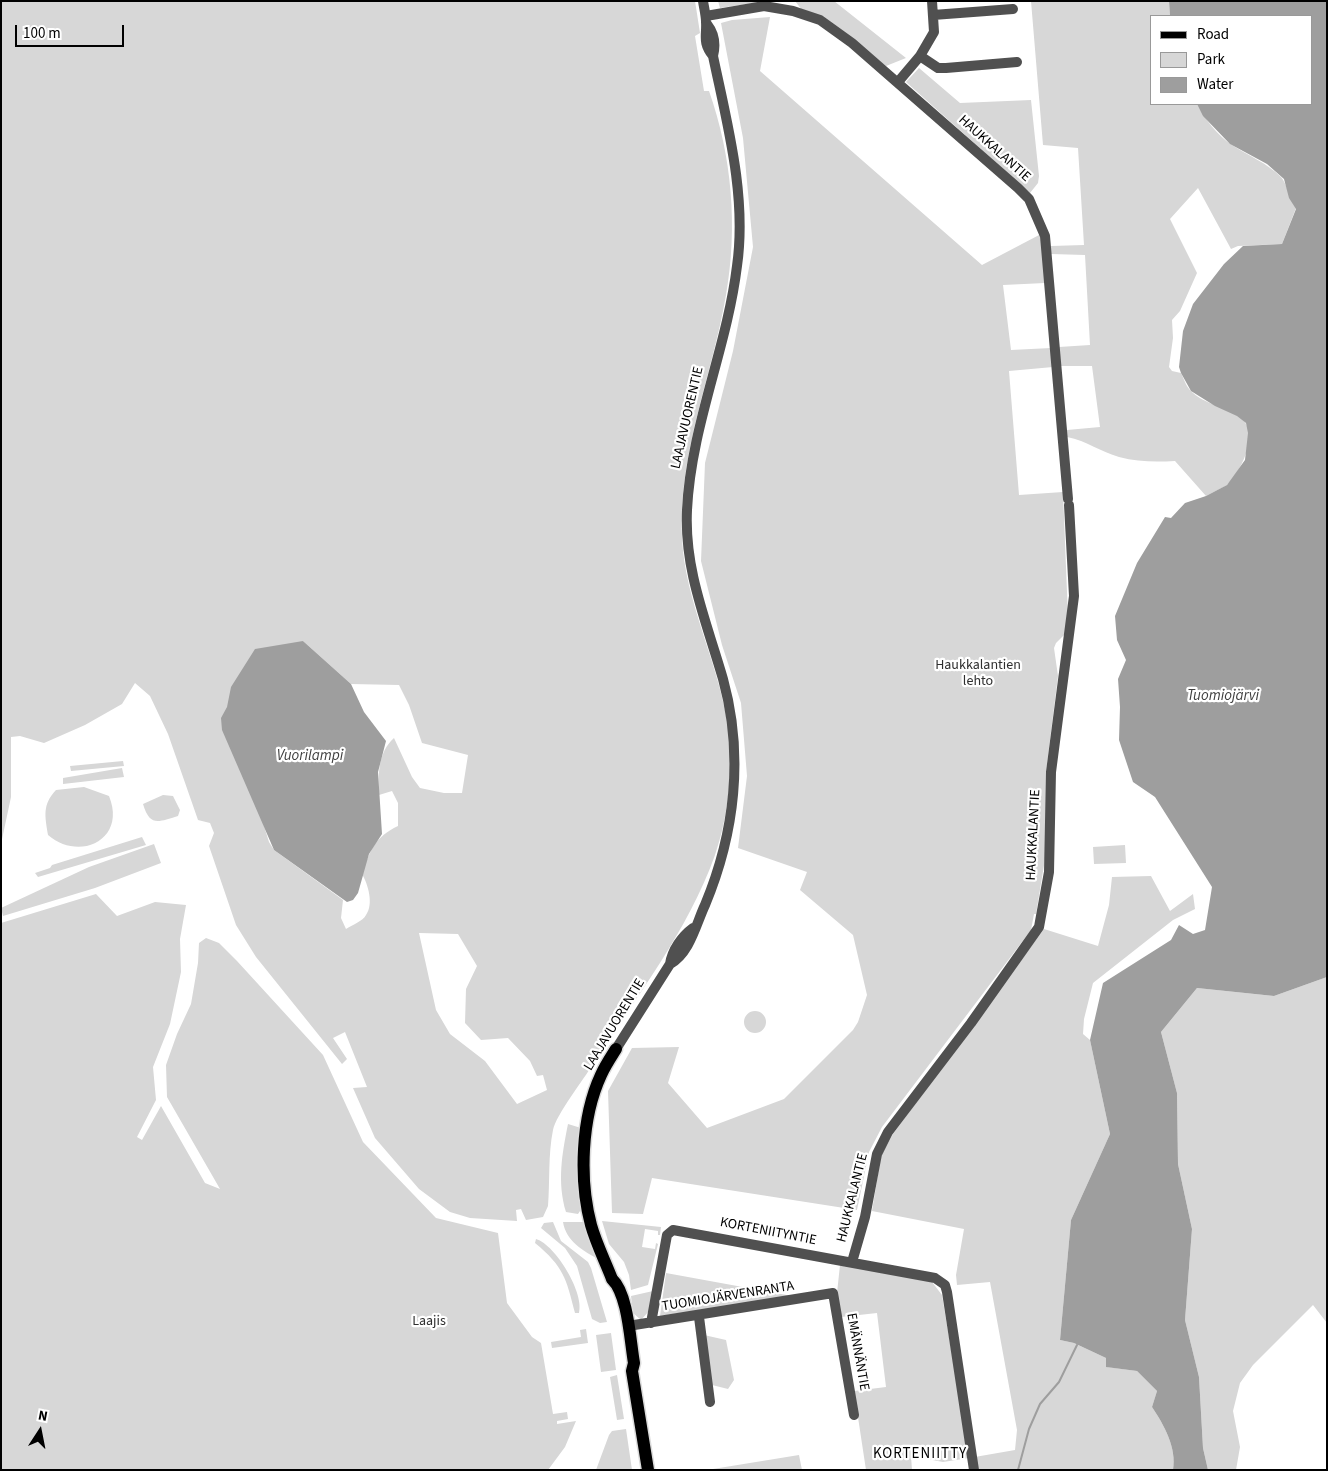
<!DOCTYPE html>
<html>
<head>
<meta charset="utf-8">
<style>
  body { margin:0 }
  #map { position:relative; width:1328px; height:1471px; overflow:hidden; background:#fff; font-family:"Source Sans 3",sans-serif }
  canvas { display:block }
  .frame { position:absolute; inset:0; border:2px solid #000; pointer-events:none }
  .legend { position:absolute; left:1150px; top:15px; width:162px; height:90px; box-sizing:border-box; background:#fff; border:1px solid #999; margin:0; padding:6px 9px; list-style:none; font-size:15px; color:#000 }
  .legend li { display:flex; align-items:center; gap:10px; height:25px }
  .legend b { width:25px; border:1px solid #999 }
  .north { position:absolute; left:15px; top:1406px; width:50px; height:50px; -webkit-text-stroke:4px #fff; paint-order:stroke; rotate:11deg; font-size:14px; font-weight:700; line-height:20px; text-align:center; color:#000 }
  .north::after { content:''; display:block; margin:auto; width:18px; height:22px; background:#000; clip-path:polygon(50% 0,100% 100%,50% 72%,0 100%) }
  .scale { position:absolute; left:15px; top:25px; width:109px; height:22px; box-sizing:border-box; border:2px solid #000; border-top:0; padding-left:6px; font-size:15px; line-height:18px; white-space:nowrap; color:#000; -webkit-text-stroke:4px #fff; paint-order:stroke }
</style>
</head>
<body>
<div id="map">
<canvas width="1328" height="1471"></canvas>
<div class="frame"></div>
<ul class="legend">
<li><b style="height:6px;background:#000"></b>Road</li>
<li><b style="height:14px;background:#d7d7d7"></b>Park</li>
<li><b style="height:14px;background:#9e9e9e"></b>Water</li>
</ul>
<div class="north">N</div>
<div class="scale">100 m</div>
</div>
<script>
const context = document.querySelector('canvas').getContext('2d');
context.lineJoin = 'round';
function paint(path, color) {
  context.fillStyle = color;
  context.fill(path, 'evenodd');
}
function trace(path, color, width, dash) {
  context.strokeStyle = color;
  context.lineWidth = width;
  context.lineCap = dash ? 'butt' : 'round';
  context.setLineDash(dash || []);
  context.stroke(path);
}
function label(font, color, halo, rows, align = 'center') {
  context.font = font + ' "Source Sans 3",sans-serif';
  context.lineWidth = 4.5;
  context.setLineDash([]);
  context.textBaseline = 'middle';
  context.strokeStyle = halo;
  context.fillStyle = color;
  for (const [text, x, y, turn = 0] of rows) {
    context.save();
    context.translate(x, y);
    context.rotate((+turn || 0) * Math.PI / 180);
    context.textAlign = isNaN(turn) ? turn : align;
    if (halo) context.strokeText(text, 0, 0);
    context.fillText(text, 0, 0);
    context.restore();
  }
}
paint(new Path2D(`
  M1,1H695L700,33L695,36L704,91H709C732,156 738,227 726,295C712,377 678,453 682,538C685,601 717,659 727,721C734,763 729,815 715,855C688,931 636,997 593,1064C584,1079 556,1115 553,1130C548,1154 550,1182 548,1206L543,1217L526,1220L521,1209L516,1210L517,1221L470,1218L450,1212L419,1189L375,1138L353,1088L367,1087L345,1032L333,1038L347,1059L342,1064L256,957L236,925L209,846L214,833L210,823L198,820L168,734L150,696L135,683L122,704L85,725L44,743L20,736L11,737V797L1,844ZM303,641L351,684L399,685L409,705L422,743L468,755L462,793H444L420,788L412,777L394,738C378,752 378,775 379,795L392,791L398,803V826C375,837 370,850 362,874C368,884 374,904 366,915C363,921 352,925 346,929L341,918L343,900L274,850L269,842L227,707ZM419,933L458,934L477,966L466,989L465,1023L481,1040L508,1038L530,1061L537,1076L543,1075L547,1090L517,1104L485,1061L450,1034L436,1010Z
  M718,1H768L720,8Z
  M795,1H834L906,58L886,66L802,10Z
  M1031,1H1169L1170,16H1152V104H1197C1204,118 1218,136 1232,145C1249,156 1267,163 1281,177C1286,182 1290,199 1296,208L1282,244L1238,246L1231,249L1198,188L1170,219L1197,273L1180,311L1172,320L1173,338L1169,367L1172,371L1181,373C1184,379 1186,386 1190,390C1204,406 1231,406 1244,421C1258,437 1240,473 1227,485C1221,489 1213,492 1206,496L1175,461C1155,462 1138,462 1119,457C1101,452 1087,441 1067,437V430L1100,427L1092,366H1061L1059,347L1090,345L1085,255L1051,254V246L1084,245L1078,148L1043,145Z
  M770,17L760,71L982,265L1041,234L1045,283L1003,285L1011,350L1051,348L1053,367L1009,371L1019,495L1063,492L1068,617L1065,634L1056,643L1054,648L1058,676L1046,772L1048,841L1036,914H1034L1031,930L882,1127L869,1152L857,1210L652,1178L643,1214L612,1213L608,1091L632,1048L679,1047L668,1083L707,1128L784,1099L853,1030L858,1022L867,995L853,935L800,890L807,872L738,848L747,776L741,703L722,645L701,561L705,463L733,351L753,247L743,138L721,23L732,20Z
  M919,68L960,103L1031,100L1039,176L1038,183L1030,193L906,82Z
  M123,761L124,766L71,771L70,766Z
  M122,768L124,777L63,784V778Z
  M84,787L109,796C127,840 79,862 48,835C45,816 42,805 56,790Z
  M163,795L173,796L180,810L178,816C158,822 150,827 143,804Z
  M142,837L146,845L38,877L35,873L50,868L52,865Z
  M154,844L161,863L95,888L3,916L1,908L89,867Z
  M1125,845L1126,863L1094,864L1093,847Z
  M1151,876L1170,911L1193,894L1195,909L1173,920L1093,983L1084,1019L1083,1034L1090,1040L1110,1134L1071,1220L1060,1340L1074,1343L1106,1358L1107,1367L1137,1371L1157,1391L1152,1407C1164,1425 1177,1448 1173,1470H971L969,1458L943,1462L911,1456L912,1470H866L854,1391L886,1387L877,1313L841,1317L837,1293L840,1265L932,1282L942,1295L969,1458L1015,1450L1017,1430L990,1282L957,1285L956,1275L964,1229L872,1211L881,1156L893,1134L1044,929L1098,946L1109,905L1112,877Z
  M96,894L117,916L155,902L186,905L180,939L181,972L170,1024L153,1067L156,1100L137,1137L142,1140L161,1106L205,1183L220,1189L167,1097L166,1065L177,1034L191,1004L198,963L199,943L206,938L219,943L237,961L323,1055L363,1142L436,1218L498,1233L507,1303L532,1337L541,1343L553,1414L567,1412L568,1419L557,1421V1424L576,1421L565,1447L548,1470H1V923Z
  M1327,977V1323L1313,1305L1253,1365L1240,1383L1233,1411L1240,1447L1236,1470H1208L1203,1448L1199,1377L1185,1320L1192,1229L1178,1164L1177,1093L1161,1032L1197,988L1274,996Z
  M744 1022a11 11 0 1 1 22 0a11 11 0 1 1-22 0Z
  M568,1124L581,1128L582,1208L578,1214L566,1212C557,1182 562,1154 568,1124Z
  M602,1221L661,1227L660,1235H658V1231L645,1229L642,1247L655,1249L656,1243L658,1244L648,1285L631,1290L629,1275L624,1262L609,1244Z
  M553,1222L561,1241L588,1262L591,1268L607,1322L600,1323L592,1319L577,1266L565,1248L541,1228L544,1223Z
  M563,1222H584L600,1260C583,1251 566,1241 563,1222Z
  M536,1239C556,1245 585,1294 579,1313H575C566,1278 564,1267 535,1243Z
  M666,1273L792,1296L660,1316Z
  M653,1291L649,1311L641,1320L633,1313L631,1296Z
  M586,1329L588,1343L552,1348L551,1342L581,1337L580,1330Z
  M611,1333L616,1370L601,1372L596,1335Z
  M704,1335L726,1340L734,1380L728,1389L712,1385Z
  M617,1375L624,1419L617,1420L610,1377Z
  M626,1429L632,1470H596L609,1435L612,1431Z
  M799,1455L802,1470L713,1469Z`), '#d7d7d7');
paint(new Path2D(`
  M1169,1H1327V977L1274,996L1197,988L1161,1032L1177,1093L1178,1164L1192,1229L1185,1320L1199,1377L1203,1448L1208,1470H1173C1177,1448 1164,1425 1152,1407L1157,1391L1137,1371L1106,1367V1358L1074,1343L1060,1340L1071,1220L1110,1134L1090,1040L1103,983L1171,940L1179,925L1193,934L1205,930L1212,887L1155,797L1133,782L1119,740L1120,707L1118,679L1126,660L1117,640L1115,616L1137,563L1165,517L1171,518L1185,503L1206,496L1227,485L1245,460L1248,433L1246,423L1237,416L1215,406L1191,391L1181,373L1179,367L1183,331L1193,304L1224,264L1243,246L1282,244L1296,209L1289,198L1284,179L1267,164L1230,144L1203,116L1197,104H1312V16H1170Z
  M303,641L351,684L364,712L386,741L378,772L382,834L369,854L358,893L353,900L347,902L274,850L222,730L221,718L227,707L231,687L255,649Z`), '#9e9e9e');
trace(new Path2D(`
  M1018,1470L1029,1429L1040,1404L1059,1382L1077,1345`), '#9e9e9e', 2);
const major = new Path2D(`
  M616,1049C611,1057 605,1066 601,1075C581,1118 579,1180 591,1225C596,1243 605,1261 612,1279C628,1294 630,1340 634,1363L632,1371L648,1470`);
trace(major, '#dbdbdb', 15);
trace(new Path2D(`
  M933,15L1013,9
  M706,16L764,6L793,11L820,20L852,43L1018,188L1029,199L1045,236L1068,499
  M707,24C714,33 716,44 713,56
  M920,56L938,68H946L1017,62
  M898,82L920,56L934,32L932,1
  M670,964C672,950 682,936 693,928
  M616,1049L670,964C690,953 696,924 705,905C735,833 744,755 723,679C707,623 684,570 687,510C691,426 727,348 737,266C747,196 727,123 713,56C702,42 707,36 706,22C706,15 704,8 703,1
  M852,1262L865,1217L877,1154L888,1132L971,1023L1039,927L1049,872L1051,772L1074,596L1069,505
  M699,1317L710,1402
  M651,1323L667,1235L673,1230L935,1278L945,1285L947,1292L974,1470
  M628,1326L833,1293L854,1415`), '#505050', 10);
trace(major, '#000', 12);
label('14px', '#000', '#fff', [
  ["HAUKKALANTIE",994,149,42],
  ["LAAJAVUORENTIE",688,418,-77],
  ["HAUKKALANTIE",1034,835,-87],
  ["LAAJAVUORENTIE",615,1025,-59],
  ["HAUKKALANTIE",853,1198,-76],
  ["KORTENIITYNTIE",768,1232,11],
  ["TUOMIOJÄRVENRANTA",728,1297,-9],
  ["EMÄNNÄNTIE",857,1352,80]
]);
label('14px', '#2e2e2e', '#fff', [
  ["Haukkalantien",978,666],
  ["lehto",978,682],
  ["Laajis",429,1322]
]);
label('italic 15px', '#3f3f3f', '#fff', [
  ["Tuomiojärvi",1223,697],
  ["Vuorilampi",310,757]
]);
context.letterSpacing = '1px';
label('15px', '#000', '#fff', [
  ["KORTENIITTY",920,1455]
]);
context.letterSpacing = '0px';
</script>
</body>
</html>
